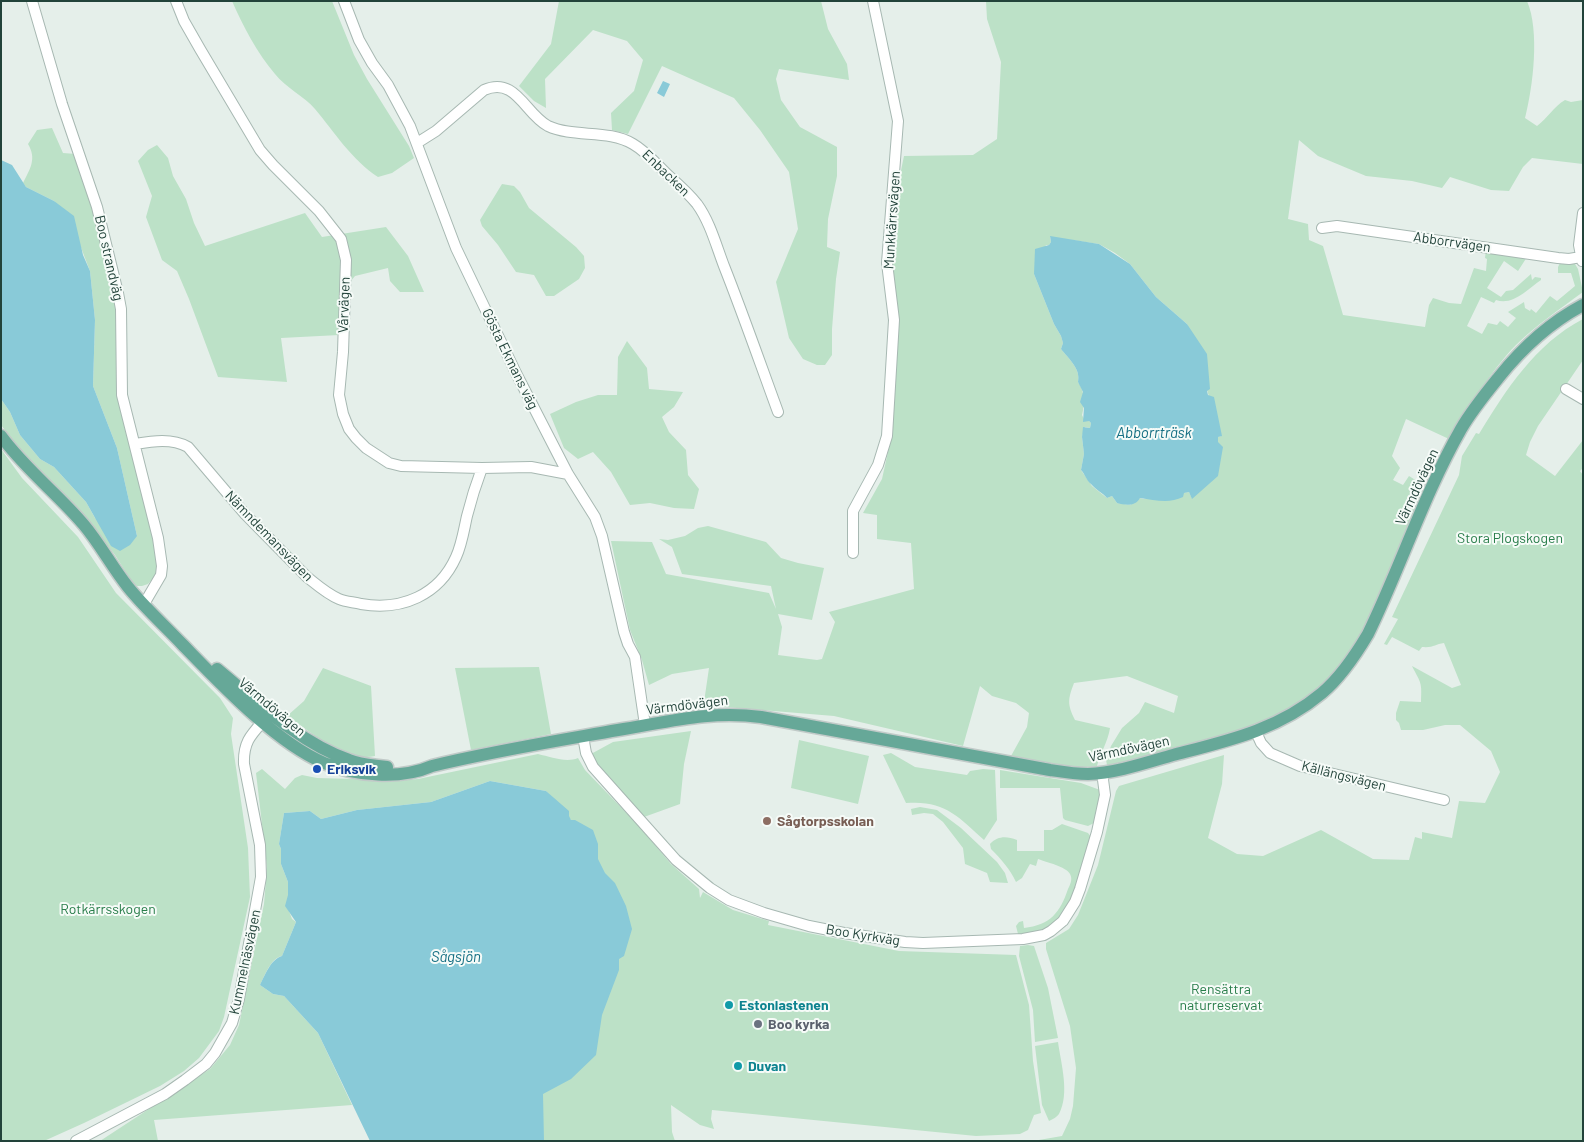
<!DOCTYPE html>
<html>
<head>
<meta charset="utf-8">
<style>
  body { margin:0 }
  #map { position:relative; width:1584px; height:1142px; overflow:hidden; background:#e5efea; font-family:Barlow,sans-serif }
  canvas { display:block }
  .frame { position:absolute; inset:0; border:2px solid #22433a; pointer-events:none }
</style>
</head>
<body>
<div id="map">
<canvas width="1584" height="1142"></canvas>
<div class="frame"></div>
</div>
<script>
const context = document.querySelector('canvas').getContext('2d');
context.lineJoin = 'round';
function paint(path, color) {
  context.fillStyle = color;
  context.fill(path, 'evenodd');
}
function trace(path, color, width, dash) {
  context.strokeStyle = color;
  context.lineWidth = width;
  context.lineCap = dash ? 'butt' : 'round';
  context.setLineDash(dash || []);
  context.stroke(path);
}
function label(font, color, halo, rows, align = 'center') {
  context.font = font + ' Barlow,sans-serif';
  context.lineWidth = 4;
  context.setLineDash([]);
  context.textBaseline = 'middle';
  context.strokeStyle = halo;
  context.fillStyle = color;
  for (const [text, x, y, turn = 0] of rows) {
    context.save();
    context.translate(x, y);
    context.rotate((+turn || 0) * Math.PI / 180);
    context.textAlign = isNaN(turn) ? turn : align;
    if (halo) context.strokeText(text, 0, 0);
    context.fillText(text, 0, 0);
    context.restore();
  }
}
paint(new Path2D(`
  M232,1H332L354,55L367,79L409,146L414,158L392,173L378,177C352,160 335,133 315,109C304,96 286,88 275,74C257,53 243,26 232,1Z
  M559,1H821L828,29L847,64L849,80L779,69L776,79L781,100L800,127L837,147V176L828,219L827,247L840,252L836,279L832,329V355L825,365H817L803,359L789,338L776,282L798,229L789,172L760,130L734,98L662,66L628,134L612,130L611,113L634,91L643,60L627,41L593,30L545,79L546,108L534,101L519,86L551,44Z
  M986,1H1527C1540,31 1533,87 1525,118L1537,126C1548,118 1553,107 1565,100L1571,102L1583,100V164L1532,158L1523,167L1509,191L1491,190L1450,177L1442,188L1412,181L1366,176L1318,156L1299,140L1288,219L1308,224L1309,240L1323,246L1343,315L1425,327L1429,305L1433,298L1449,303L1461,304L1474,268L1486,271L1487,259L1485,258L1486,250L1527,257L1518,271L1504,261L1487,288L1501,297L1506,291L1513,290L1531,274L1532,280L1535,277L1541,278V280C1528,289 1513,306 1496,300L1494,303L1481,297L1467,326L1482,334L1488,323L1497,325L1500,321L1508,327L1516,318L1508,312L1524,302L1525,308L1530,311L1531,309L1536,313L1550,296L1557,301L1575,286L1571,273H1558V267L1560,263L1575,264L1578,269L1583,292C1560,309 1536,325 1516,345C1491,370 1469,409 1449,439L1406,419L1392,456L1400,468L1393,480L1403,485L1409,476L1417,481L1423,492C1409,527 1394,562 1378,597C1368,619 1359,641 1345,661C1329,682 1305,702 1282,715C1257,730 1226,733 1199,742C1174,749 1132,767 1107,765L1106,760L1111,746L1122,728L1139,713L1145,702L1174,713L1178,696L1127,676L1074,683C1068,699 1067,704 1075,720L1110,728C1108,742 1100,753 1097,766C1068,770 1039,762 1011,756L1027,727L1029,713L1016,703L992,696L980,686L963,746L834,716L713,706L703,709L709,668L672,674L649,685L642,660L630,630L611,541L652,542L666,574L769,593L776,609L771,586L682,574L672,547L659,539L668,540L685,536L698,528L708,526L766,542L781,558L798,563L824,568L812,620L778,614L782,627L778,655L817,660L822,659L835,622L829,612L914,589L911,543L877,539V515L863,513L882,479L892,434L895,391L891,247L893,209L904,156L973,155L997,139L1001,62L987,19ZM1050,237L1099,244L1115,253L1130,264L1156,297L1187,324L1221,436L1218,437V442L1192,498L1189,492L1144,499L1140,498L1130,505L1117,503L1112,496L1107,498L1092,486L1081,470L1084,454L1082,437L1085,427L1090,428L1091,423L1089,421H1085L1082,415C1085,404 1085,392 1078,382C1081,369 1069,359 1061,349L1063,343L1061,336L1054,324L1034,274L1046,245H1049L1051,242Z
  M52,128L63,153L76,154L94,209L114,291L116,312V389L145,501L158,565L157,574L148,584L142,586H137L132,582L115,555L76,506L26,457L1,425V399L10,412L20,435L40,459L54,467L86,502L95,518L137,536L117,448L93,386L95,320L90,271L80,245L54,201L26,187L23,183C30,169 37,159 28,144L37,130Z
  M157,145L168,158L173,176L186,199L194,223L205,246L305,213L322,237L386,227L408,256L424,292H400L390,281L388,268L355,276L341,293L339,335L281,338L287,382L218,377L189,299L177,271L162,260L146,217L152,196L138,161L148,150Z
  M502,184L514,186L520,192L529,208L576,247L584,256L585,268L579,279L554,296H546L534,275L516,272L498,245L482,226L480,220Z
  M1583,319V360L1538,426L1530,442L1526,455L1555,476L1583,440V468L1580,471L1583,475V1141H1033L1062,1136L1070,1119L1073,1106L1076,1068L1070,1026L1046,949V943L1069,929L1078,915L1098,865L1116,791L1119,786L1224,755L1222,784L1208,838L1237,854L1263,856L1321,830L1373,859L1409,860L1415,837L1422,839V832L1452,838L1459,801L1485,803L1500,772L1491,751L1460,725H1445L1423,730H1401L1399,723L1396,720V713L1400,701L1421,702C1422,681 1421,684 1412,666L1452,688L1461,685L1444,643C1435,644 1434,648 1422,647L1419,651L1392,637L1387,645L1384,644L1398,619L1392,617L1459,475L1462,456L1476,433L1479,434C1506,390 1535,344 1583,319Z
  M627,341L647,368L649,389L683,392L674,407L662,417L669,432L686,450L688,475L699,489L694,509L674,508L650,503L630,505L611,472L593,452L578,459L564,448L550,414L576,402L598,395H617L618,357Z
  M1,449L22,478L78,537L116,593L220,698L233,718L231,734L248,848L250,897L224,1017L219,1031L199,1058L184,1071L160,1086L84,1123L44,1141H1Z
  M539,667L551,734L471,750L455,668Z
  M323,668L371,686L375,756C346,763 311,732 287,716L304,701Z
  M691,731L684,764L680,804L644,817L597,765L591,754L613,742Z
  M799,740L869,756L858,804L791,788Z
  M891,753L915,767L967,775L970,771L983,769L995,770L997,820L984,840C958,816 944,800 906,803L883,755Z
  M538,754C551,757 566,763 578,758L585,770L638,825L671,864L699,889L700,898L703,892L733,910L769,921L768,925L899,951L1016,955L1029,1005L1033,1061L1041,1113L1034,1115L1028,1130L1020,1134L976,1136L712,1110L711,1119L714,1129L700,1125L671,1105L672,1132L675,1141H466L575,820H571L546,791L490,781L431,802L357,810L321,819L310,811L284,813L279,844L281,849V864L288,882L289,911L292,919L296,922L282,956C271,958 265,975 260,985L273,994L284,996L318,1033L352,1105L154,1120L158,1141H100L210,1069L230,1045L239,1025L264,904L267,867L256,773L262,769L285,789L295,778L302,775L317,778L355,779L383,782L418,779Z
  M1000,770L1081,783L1100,790L1101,794L1094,823L1088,826L1065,820L1063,818L1060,788H1000Z
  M920,807L937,810L961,828L997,862L1005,873L1008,883L990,882L987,873L965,864L963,848L943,822L933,814L924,813L912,815L911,809Z
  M1062,824L1088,833L1091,837C1083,863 1074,913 1048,928C1039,934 1028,934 1018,934L1016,926L1019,922L1023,921L1024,928C1050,925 1060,913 1068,889C1070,885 1073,879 1070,874C1067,867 1046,862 1038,859L1036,866L1030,864L1022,878L1016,882C1010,869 1001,859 991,849L990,844C998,836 1006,836 1017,840V851H1044V830H1052Z
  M1028,945L1034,946L1048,988L1058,1038L1035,1042L1033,1010L1019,956L1020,946Z
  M1058,1042C1061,1064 1070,1093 1059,1114C1057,1117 1053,1119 1049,1121L1042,1105L1035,1046Z`), '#bce1c7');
paint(new Path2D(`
  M663,81L670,84L664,97L657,93Z
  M1,160L12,165L26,187L54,201L74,216L83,255L90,271L95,320L93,386L117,448L137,536L130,545L120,551L111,546L86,502L54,467L40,459L20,435L10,412L1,399Z
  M1050,236L1099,244L1130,264L1156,297L1187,324L1207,354L1210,389L1207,391L1208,395L1214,397L1222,436L1218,437V442L1223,447L1218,476L1192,499L1189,492L1184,493L1183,497C1169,504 1155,500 1140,498C1135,507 1125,505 1117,503L1112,496L1107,498C1103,493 1096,490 1091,484C1086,480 1085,474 1081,470L1084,454L1082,437L1083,427L1090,428L1091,423L1089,421L1083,422L1084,408L1080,402L1083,392L1078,382C1081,369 1069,359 1061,349L1063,343L1061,336L1054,324L1034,274L1035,249L1049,245L1051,242Z
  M490,781L546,791L569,811V816L571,820H575L593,830L598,844V859L605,873L615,883L626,906L632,929L624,956L619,959V970L602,1015L596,1055L571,1079L543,1094L544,1141H370L318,1033L284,996L273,994L260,985C265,975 271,959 282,956L296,922L285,906L288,895V882L281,864V849L279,844L284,813L310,811L321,819L357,810L431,802Z`), '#89cad8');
const minor = new Path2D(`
  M32,1L62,104L97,207L118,293L121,309L122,395L158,538L162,566L161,575L144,604
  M176,1L184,21L200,49L260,150L273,165L319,211L341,239L346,260L343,352L339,395L343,414L349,429L356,438L366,448L389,463L401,466L482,468L531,467L568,474
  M344,1L359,40L372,63L388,85L410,126L456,248L516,373L568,474L595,517L602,536L624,632L628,644L635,657L645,725
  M417,143L436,131L484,90C516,76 525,114 548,126C574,138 608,129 633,144C647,152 658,166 670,177C679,185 689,194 697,204C710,222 716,245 724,266C743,314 760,363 778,412
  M1322,228L1337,226L1558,258L1569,259L1581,257
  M1582,261L1579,245L1583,213
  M1566,389L1583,399
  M135,444C153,441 172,438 188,447L245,514L307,577C317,585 327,594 339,599C346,602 354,602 361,604C402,611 439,595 456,557C462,544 464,529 467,516C471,500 476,484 482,468
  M853,553V511L878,465L887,436L894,320L887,263L898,121L873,1
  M1256,732L1261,743L1270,753L1300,766L1444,800
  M583,736L586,753L593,767L676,860L710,888L729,900L764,913L809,926L844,933L905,942L923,943L1023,939L1044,935L1051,931L1063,921L1075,902L1080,889L1097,832L1105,795L1102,772
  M76,1141L165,1094L185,1080L206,1064L215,1053L232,1023L239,999L261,877L260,845L244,764C243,740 253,733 267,717`);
const major = new Path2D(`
  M1,436C25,469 58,494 84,525C100,544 112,567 128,587C144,607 164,625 182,644C220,683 275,742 324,763C356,776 400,780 432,766C493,751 556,741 618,730C668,722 710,710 761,717L1050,770C1063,772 1075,774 1088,774C1116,773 1145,763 1173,755C1227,741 1278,730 1322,693C1341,677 1355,656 1368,634C1401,566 1424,494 1461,429C1472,410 1486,393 1499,377C1523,347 1549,323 1583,305
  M217,669C257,702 300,743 349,760C361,765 374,765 387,767`);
trace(minor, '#a7b8b2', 12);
trace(major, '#c1cac8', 15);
trace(minor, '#fff', 10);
trace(major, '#66a898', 12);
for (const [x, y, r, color] of [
  [317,769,5,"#1a4fb4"],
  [767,821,5,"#8d6e63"],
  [729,1005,5,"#0f9aa8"],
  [758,1024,5,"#6b7280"],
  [738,1066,5,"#0f9aa8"]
]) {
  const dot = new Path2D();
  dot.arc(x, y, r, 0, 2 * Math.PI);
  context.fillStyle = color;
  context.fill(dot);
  trace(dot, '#f6fbf8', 2);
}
label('14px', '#22433a', '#f6fbf8', [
  ["Enbacken",666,173,44],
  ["Munkkärrsvägen",892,220,-86],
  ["Abborrvägen",1452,242,8],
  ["Boo strandväg",109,258,77],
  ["Vårvägen",344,305,-88],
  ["Gösta Ekmans väg",510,359,64],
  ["Värmdövägen",1417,487,-65],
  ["Nämndemansvägen",269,536,46],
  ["Värmdövägen",687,705,-7],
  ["Värmdövägen",272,707,40],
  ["Värmdövägen",1129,749,-12],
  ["Källängsvägen",1344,776,14],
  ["Boo Kyrkväg",863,935,9],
  ["Kummelnäsvägen",245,962,-78]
]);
label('14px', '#287d4a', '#f6fbf8', [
  ["Stora Plogskogen",1510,538],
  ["Rotkärrsskogen",108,909],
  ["Rensättra",1221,989],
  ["naturreservat",1221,1005]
]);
label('bold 14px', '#164399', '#f6fbf8', [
  ["Eriksvik",327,769]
], 'left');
label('bold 14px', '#785e54', '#f6fbf8', [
  ["Sågtorpsskolan",777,821]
], 'left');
label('bold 14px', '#0d838f', '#f6fbf8', [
  ["Estoniastenen",739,1005],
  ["Duvan",748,1066]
], 'left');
label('bold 14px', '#5b616d', '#f6fbf8', [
  ["Boo kyrka",768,1024]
], 'left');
label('italic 15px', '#167084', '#f6fbf8', [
  ["Abborrträsk",1154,433],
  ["Sågsjön",456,957]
]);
</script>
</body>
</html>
